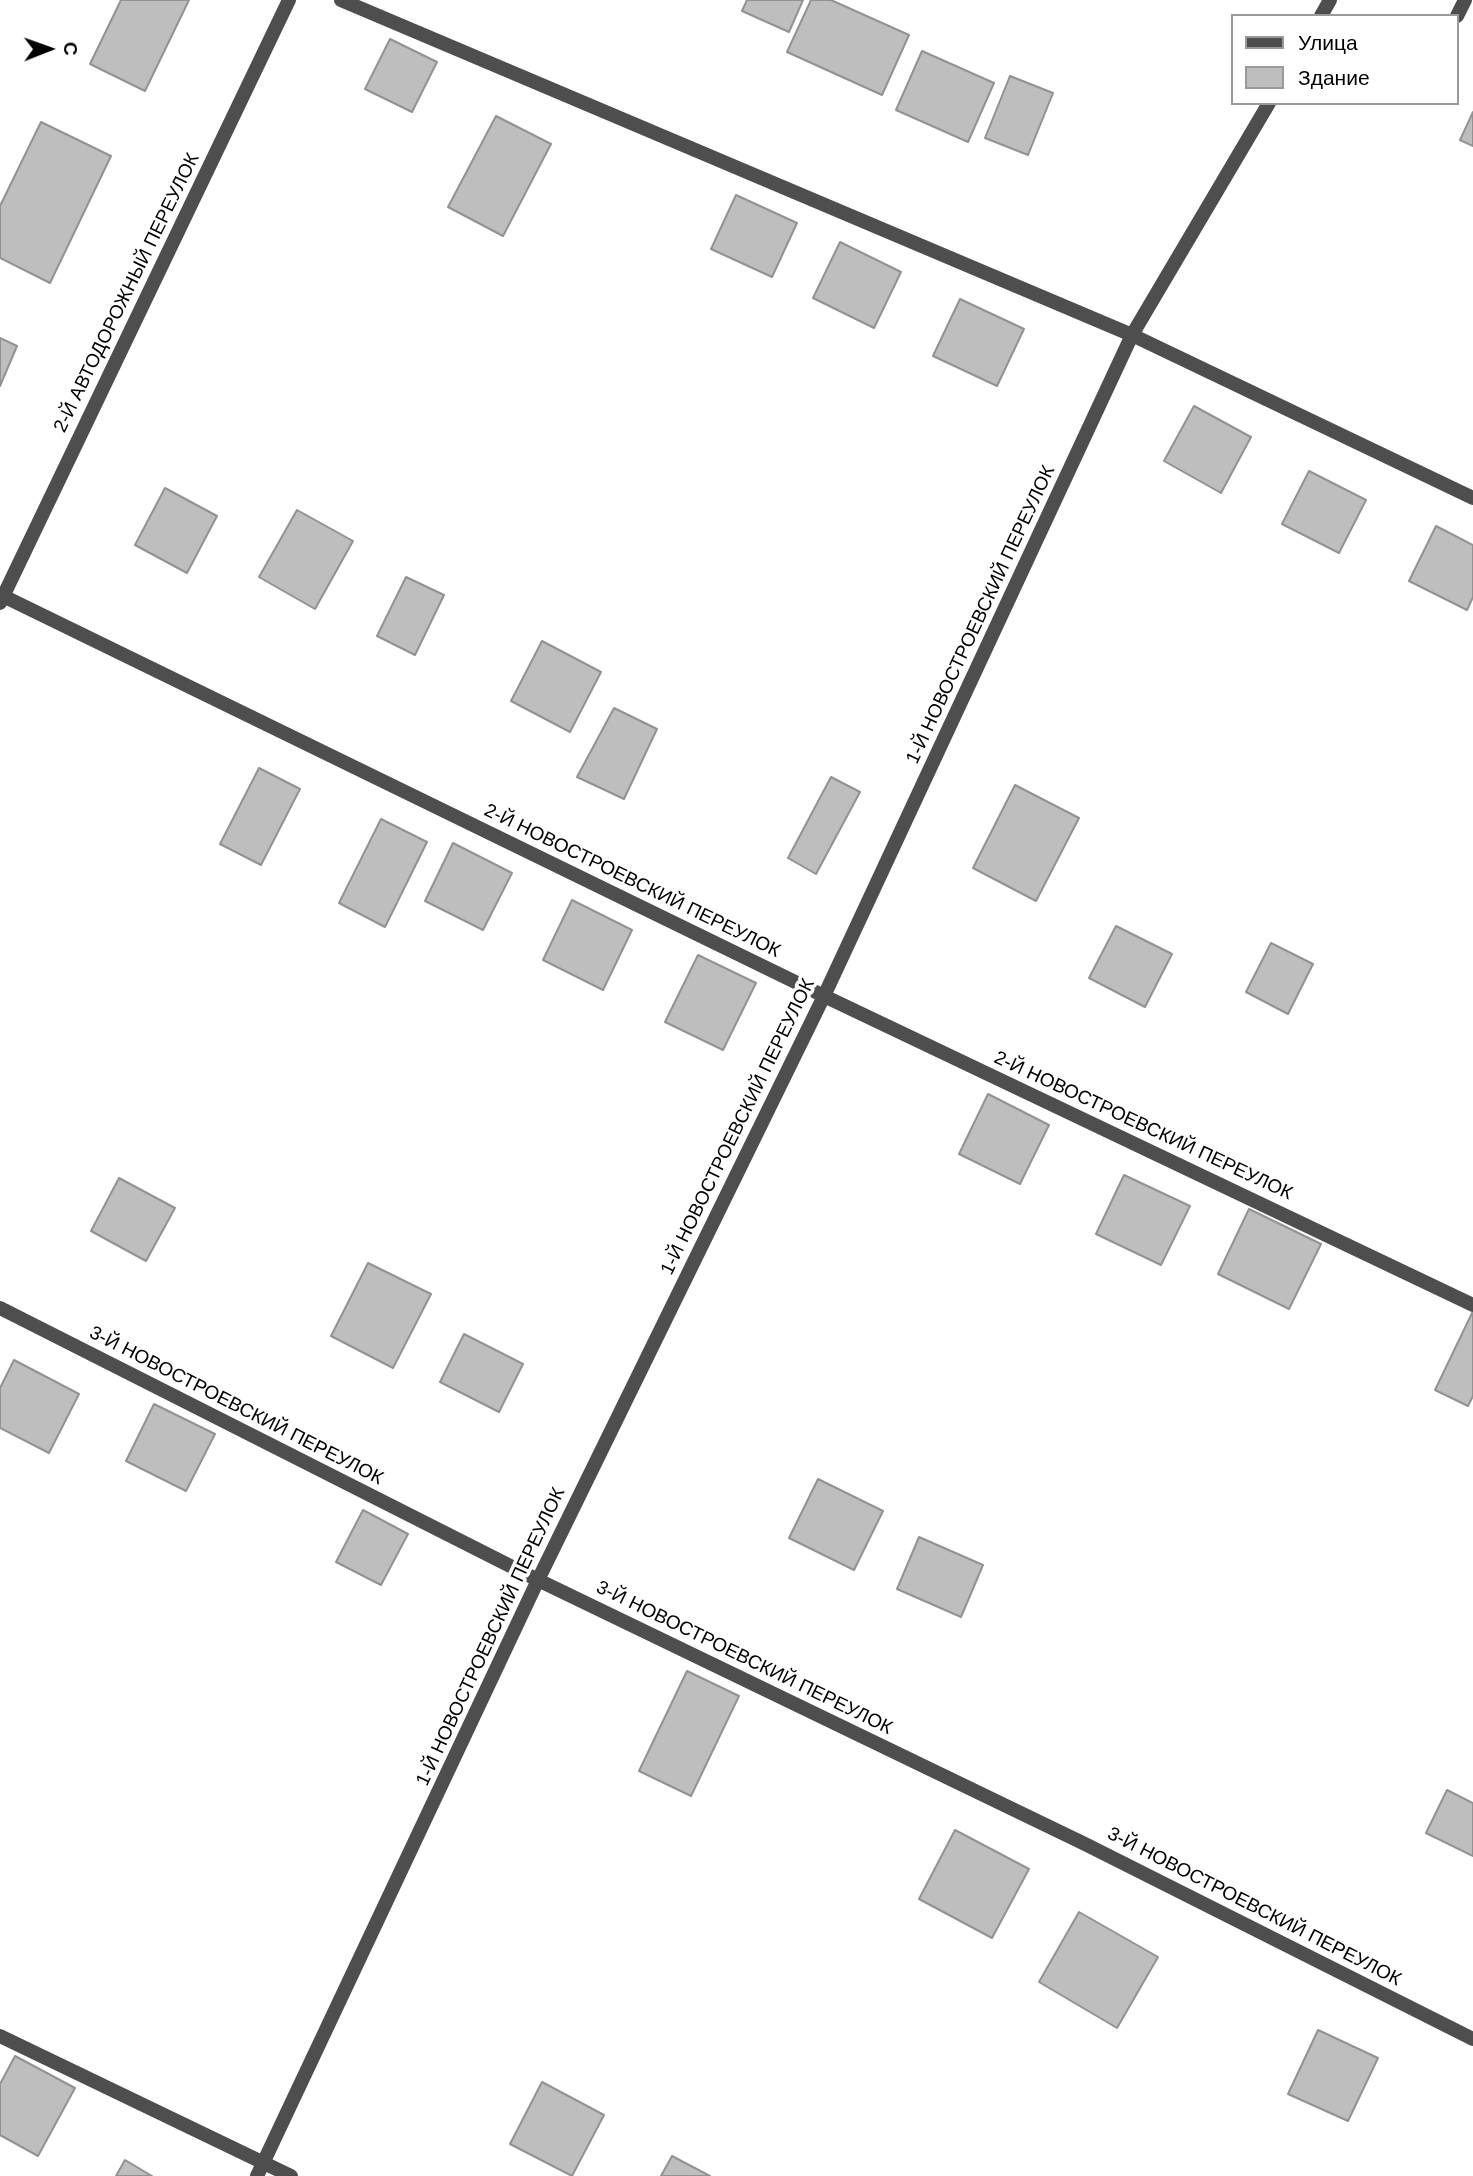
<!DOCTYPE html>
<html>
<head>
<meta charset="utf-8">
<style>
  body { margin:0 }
  #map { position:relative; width:1473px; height:2176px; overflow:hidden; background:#fff; font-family:Arial,sans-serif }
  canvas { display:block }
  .legend { position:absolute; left:1231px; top:14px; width:228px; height:91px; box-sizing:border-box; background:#fff; border:2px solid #999; margin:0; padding:9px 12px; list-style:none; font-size:21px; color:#000 }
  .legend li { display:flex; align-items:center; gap:14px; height:35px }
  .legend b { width:35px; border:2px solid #999 }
  .north { position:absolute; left:14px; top:14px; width:70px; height:70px; -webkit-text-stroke:5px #fff; paint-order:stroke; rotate:89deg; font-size:19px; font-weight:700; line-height:28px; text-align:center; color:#000 }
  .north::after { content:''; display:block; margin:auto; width:24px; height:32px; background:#000; clip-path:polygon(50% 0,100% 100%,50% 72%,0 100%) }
</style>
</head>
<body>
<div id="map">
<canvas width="1473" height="2176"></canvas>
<ul class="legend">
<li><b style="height:9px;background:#4e4e4e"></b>Улица</li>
<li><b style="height:19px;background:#bebebe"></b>Здание</li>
</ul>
<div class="north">С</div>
</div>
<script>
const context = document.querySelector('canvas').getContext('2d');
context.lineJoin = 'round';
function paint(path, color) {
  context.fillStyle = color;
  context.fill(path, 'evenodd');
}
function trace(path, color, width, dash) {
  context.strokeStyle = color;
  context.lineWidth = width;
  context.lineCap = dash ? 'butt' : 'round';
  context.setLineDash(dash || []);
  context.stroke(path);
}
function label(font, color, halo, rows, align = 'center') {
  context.font = font + ' Arial,sans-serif';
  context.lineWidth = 7;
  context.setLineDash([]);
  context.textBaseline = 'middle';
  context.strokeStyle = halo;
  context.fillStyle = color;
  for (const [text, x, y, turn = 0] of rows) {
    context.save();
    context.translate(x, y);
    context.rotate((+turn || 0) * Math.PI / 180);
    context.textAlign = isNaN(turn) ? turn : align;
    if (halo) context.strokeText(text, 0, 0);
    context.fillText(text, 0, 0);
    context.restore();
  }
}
const building = new Path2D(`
  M121,0H189L145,91L90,64Z
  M747,0H803L789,32L742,11Z
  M811,0H831L909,35L882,95L787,52Z
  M390,39L437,62L412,112L365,89Z
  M922,51L994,83L968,142L896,110Z
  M1010,76L1053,93L1028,155L985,138Z
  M1473,112V146L1460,140Z
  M496,116L551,144L503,236L448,207Z
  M41,122L111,156L50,283L0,258V206Z
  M736,195L797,223L772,277L711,249Z
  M840,242L901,272L874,328L813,298Z
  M960,299L1024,329L997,386L933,356Z
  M0,338L17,346L0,386Z
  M1194,406L1251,437L1221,493L1164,461Z
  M1309,471L1366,500L1339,553L1282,524Z
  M165,488L217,516L187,573L135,545Z
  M297,510L353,541L315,609L259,577Z
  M1436,526L1473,545V597L1467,610L1409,581Z
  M406,577L444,595L415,655L377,636Z
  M542,641L601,672L570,732L511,701Z
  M614,708L657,729L624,799L577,777Z
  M259,768L300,789L261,865L220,844Z
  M831,777L860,792L816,874L788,858Z
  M1015,785L1079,818L1036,901L973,868Z
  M381,819L427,842L385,927L339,903Z
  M453,843L512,873L483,930L425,901Z
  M572,900L632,930L603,990L543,960Z
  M1116,926L1172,954L1145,1007L1089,978Z
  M1271,943L1313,964L1288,1014L1246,992Z
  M698,955L756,983L723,1050L665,1022Z
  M988,1094L1049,1125L1020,1184L959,1154Z
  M1124,1175L1190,1206L1161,1265L1096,1234Z
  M119,1178L175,1208L146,1261L91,1231Z
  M1249,1209L1321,1244L1289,1309L1218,1274Z
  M368,1263L431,1294L393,1368L331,1336Z
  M1473,1311V1396L1468,1406L1435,1390Z
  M464,1334L523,1364L499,1412L440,1382Z
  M14,1360L79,1394L49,1453L0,1428V1388Z
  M154,1404L215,1434L186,1491L126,1461Z
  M818,1479L883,1511L854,1570L789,1538Z
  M363,1510L408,1534L381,1585L336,1562Z
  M919,1537L983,1565L961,1617L897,1589Z
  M687,1671L739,1696L691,1796L639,1771Z
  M1447,1790L1473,1803V1856L1426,1833Z
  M955,1830L1029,1869L992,1938L919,1899Z
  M1079,1912L1158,1957L1117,2028L1039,1982Z
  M1318,2030L1378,2058L1348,2121L1288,2094Z
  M15,2056L75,2088L38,2156L0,2135V2084Z
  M542,2082L604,2115L572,2176L510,2144Z
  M672,2156L710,2176H661Z
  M125,2160L152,2176H116Z`);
paint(building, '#bebebe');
trace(building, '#929292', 2);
trace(new Path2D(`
  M1457,16L1465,0`), '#4e4e4e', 14);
trace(new Path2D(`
  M341,0L1132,335L1473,498
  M1321,16L1330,0
  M3,596L824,996L1473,1305
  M0,603L289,0
  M0,1308L538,1580L1085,1844L1473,2039
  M0,2036L291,2176
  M257,2176L538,1580L824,996L1132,335L1269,103`), '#4e4e4e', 14);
label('19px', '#000', '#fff', [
  ["2-Й АВТОДОРОЖНЫЙ ПЕРЕУЛОК",127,293,-64],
  ["1-Й НОВОСТРОЕВСКИЙ ПЕРЕУЛОК",981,615,-65],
  ["2-Й НОВОСТРОЕВСКИЙ ПЕРЕУЛОК",632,881,26],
  ["2-Й НОВОСТРОЕВСКИЙ ПЕРЕУЛОК",1143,1126,25],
  ["1-Й НОВОСТРОЕВСКИЙ ПЕРЕУЛОК",738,1127,-64],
  ["3-Й НОВОСТРОЕВСКИЙ ПЕРЕУЛОК",236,1406,27],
  ["1-Й НОВОСТРОЕВСКИЙ ПЕРЕУЛОК",491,1637,-65],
  ["3-Й НОВОСТРОЕВСКИЙ ПЕРЕУЛОК",744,1658,26],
  ["3-Й НОВОСТРОЕВСКИЙ ПЕРЕУЛОК",1254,1907,27]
]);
</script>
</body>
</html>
